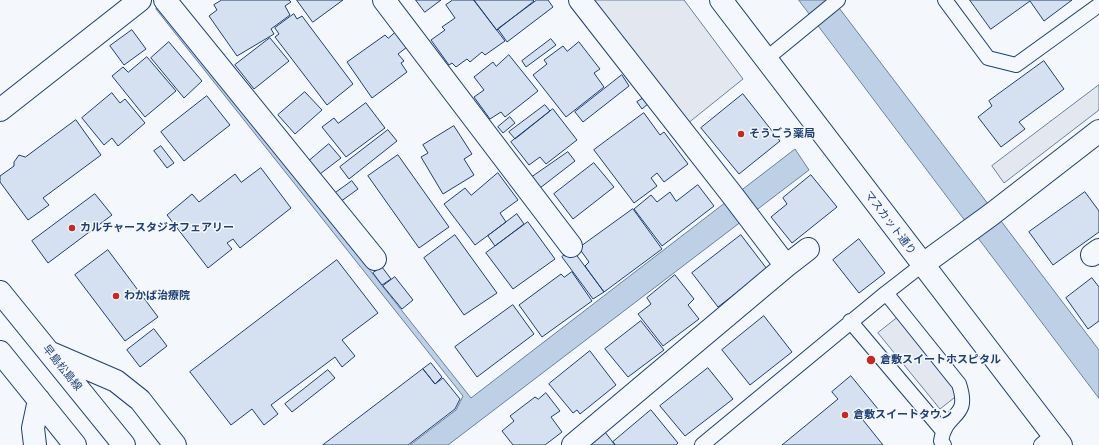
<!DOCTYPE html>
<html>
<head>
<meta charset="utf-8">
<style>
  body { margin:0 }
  canvas { display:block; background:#f4f7fb }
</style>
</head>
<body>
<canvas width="1099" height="445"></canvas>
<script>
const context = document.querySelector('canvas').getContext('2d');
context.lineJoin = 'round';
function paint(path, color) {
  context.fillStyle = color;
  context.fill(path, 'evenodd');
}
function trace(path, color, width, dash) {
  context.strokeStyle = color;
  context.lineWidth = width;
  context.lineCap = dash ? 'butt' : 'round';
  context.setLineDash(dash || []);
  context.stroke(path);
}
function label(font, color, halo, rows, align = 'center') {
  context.font = font + ' "Noto Sans","Noto Sans JP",sans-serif';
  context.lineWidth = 3;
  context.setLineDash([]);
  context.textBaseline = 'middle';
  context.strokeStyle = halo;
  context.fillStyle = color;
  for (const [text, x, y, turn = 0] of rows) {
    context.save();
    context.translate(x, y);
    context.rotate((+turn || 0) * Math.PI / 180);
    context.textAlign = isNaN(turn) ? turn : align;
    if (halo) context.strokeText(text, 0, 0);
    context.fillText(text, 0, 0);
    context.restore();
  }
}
const parking = new Path2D(`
  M590,0H684L743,79L687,124Z
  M1099,85V110L1004,183L992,166Z
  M897,318L959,394L940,409L878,333Z`);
paint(parking, '#e3e8f0');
trace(parking, '#687fa3', 1);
const water = new Path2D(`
  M799,0H833L1099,350V398Z
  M161,6L471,398L795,149L809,170L448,445H410L456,410L463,396L156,9Z`);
paint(water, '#bed0e5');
trace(water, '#687fa3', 1);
const building = new Path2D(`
  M222,0H289L291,2L285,6L290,15L271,29L274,34L237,56L209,16L217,10L214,5Z
  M297,0H343L313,22Z
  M416,0H441L425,12Z
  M453,0H474L505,41L485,55L482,52L470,62L467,59L456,67L452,63L449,65L431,40L445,30L442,27L455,18L446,5Z
  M474,0H533L534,1L497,30Z
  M537,0H548L553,7L507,42L498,29Z
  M970,0H1072L1044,21L1030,1L991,29Z
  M294,14L297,19L302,16L353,84L327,105L275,37L279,34L275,28Z
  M132,30L146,49L124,65L110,46Z
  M396,32L407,47L398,54L404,61L401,63L407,72L372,98L347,62L385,35L388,38Z
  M270,38L289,61L254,89L235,65Z
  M551,39L556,45L526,67L522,61Z
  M169,42L202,81L184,98L151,58Z
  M579,42L600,69L594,73L604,87L566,117L533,75L547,64L544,60L563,46L567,51Z
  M509,55L538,91L505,117L501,112L490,119L474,97L484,90L474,77L493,62L496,66Z
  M147,57L176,91L145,117L112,76L123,67L128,72Z
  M1044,61L1064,89L1019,122L1025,129L1001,147L978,117L992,106L989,101Z
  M622,75L629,86L583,122L575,112Z
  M305,92L322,110L295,134L278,115Z
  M112,93L120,103L125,99L145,123L118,146L112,138L104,145L82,118Z
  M743,94L780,141L739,174L701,128Z
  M207,96L230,125L184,161L161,132Z
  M645,97L649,103L642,109L637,102Z
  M366,103L385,128L346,157L322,127L334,118L338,123Z
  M545,105L550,111L515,139L509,132Z
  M553,109L577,140L546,164L540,157L529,165L511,142Z
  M644,113L660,135L664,132L688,164L664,182L657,173L651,178L657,186L634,203L594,150Z
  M510,117L515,123L503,133L498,127Z
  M76,120L101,155L43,198L49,205L28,220L0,182V176L14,166V162L19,155L25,157Z
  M454,126L472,154L464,159L474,175L443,194L421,157L428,153L423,145Z
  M388,130L397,141L349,179L340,167Z
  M329,144L341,158L320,174L309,161Z
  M161,146L174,163L167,168L154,151Z
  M568,152L575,161L540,188L532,177Z
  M398,155L449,227L419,248L368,176Z
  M594,163L614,187L573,219L554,194Z
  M261,168L291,208L240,248L233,239L227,243L232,249L208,268L167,215L192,194L199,202L235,174L241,182Z
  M498,173L518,200L500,213L506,222L475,245L444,204L465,188L471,195Z
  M811,175L837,207L792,243L771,217L787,204L783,198Z
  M352,181L358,189L340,202L334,194Z
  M698,185L714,206L662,246L634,209L651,195L657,202L670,192L676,201Z
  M1085,192L1099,211V232L1053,265L1029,232Z
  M95,194L112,215L48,263L32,241Z
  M633,209L662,249L604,292L585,266L589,262L579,248Z
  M517,214L524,224L495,246L488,236Z
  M528,222L555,259L513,289L486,253Z
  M455,235L497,293L464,315L424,258Z
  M741,235L767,269L718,307L692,273Z
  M859,239L885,273L859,293L833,260Z
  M572,249L604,292L593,299L562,257Z
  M108,250L158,317L125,341L75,275Z
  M337,260L378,313L342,340L355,356L342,367L335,357L271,405L278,414L264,425L252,409L231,425L190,372Z
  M382,267L391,279L382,285L373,273Z
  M572,272L592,301L542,337L519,305L561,274L564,277Z
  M675,275L694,299L688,305L699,319L663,346L638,314L651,304L647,298Z
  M395,277L413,300L402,309L383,286Z
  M1092,278L1099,287V321L1088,329L1066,298Z
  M513,305L534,334L477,377L455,347Z
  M764,316L792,352L750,385L722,350Z
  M641,321L664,350L628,377L605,349Z
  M154,329L167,346L140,367L127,350Z
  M590,351L616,385L580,414L577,410L573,413L549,384Z
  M431,363L442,377L435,384L423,369Z
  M708,368L733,399L685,436L660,406Z
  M423,369L435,384L443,378L460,399L455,409L408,445H323Z
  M328,370L335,378L292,412L285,404Z
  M851,376L878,409L863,420L883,445H782L838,399L832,392Z
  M546,393L560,411L551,417L562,432L545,445H513L502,431L514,421L510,416L535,397L538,399Z
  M651,410L678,443L676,445H615L613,442Z
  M605,432L615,445H589Z`);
paint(building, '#d5e0f0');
trace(building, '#1d3f73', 1);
const service = new Path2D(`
  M945,0L988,58L1016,65L1099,5
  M766,59L838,0
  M922,265L886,293L959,384C971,420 946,410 941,441L944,445
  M850,321L943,431
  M702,445L886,293
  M1041,445L1053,435`);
const minor = new Path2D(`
  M165,0L375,259
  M384,0L571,246
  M0,110L140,0
  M1092,255L1099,250
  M922,265L992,214L1099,131
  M786,266L808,249
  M573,445L786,266L733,196L580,0`);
const tertiary = new Path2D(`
  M721,0L1061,445`);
const secondary = new Path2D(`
  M0,292L124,445
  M0,352L75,445
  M51,353L116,381L140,400L175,445
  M35,445L33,428L39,400`);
trace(service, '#1d3f73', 16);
trace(minor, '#1d3f73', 24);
trace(tertiary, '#1d3f73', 24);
trace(secondary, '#1d3f73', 24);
trace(service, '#f4f7fb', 14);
trace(minor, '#f4f7fb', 22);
trace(tertiary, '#f4f7fb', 22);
trace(secondary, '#f4f7fb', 22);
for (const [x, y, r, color] of [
  [741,134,4,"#c62828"],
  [72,228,4,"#c62828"],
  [116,296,4,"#c62828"],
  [871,360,5,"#c62828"],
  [845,415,4,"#c62828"]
]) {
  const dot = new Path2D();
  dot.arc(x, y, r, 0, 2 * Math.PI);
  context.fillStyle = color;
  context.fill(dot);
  trace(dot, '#f4f7fb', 1.5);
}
label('bold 11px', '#1d3f73', '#f4f7fb', [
  ["そうごう薬局",749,134],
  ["カルチャースタジオフェアリー",80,228],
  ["わかば治療院",124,296],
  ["倉敷スイートホスピタル",880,360],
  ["倉敷スイートタウン",853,415]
], 'left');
label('11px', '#1d3f73', '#f4f7fb', [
  ["マスカット通り",890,223,53],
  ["早島松島線",62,368,51]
]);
</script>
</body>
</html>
